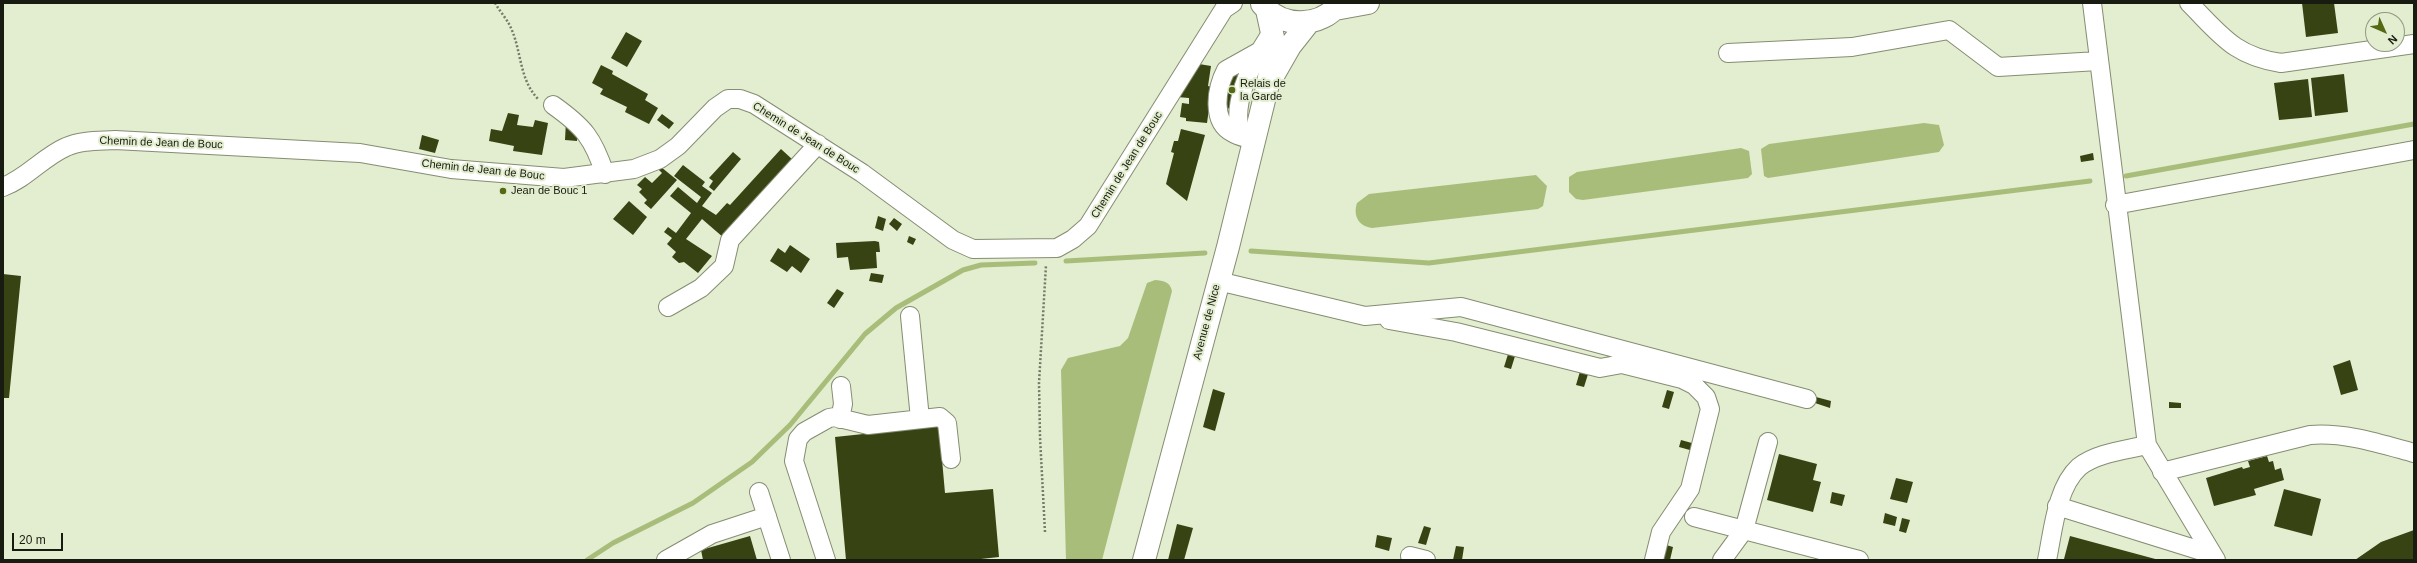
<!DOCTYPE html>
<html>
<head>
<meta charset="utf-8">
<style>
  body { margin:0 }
  #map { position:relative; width:2417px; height:563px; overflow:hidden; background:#e3edcf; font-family:Arial,sans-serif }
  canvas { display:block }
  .frame { position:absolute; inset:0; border:4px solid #181b10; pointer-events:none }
  .north { position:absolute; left:2365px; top:12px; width:40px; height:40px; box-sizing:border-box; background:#e3edcf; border:1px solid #929983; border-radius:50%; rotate:135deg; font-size:11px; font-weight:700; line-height:16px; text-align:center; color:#181b10 }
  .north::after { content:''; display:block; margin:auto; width:14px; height:18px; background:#556814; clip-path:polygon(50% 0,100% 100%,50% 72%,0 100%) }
  .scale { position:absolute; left:12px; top:533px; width:51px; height:18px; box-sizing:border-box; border:2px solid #181b10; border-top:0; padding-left:5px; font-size:12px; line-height:14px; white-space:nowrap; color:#181b10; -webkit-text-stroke:3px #e3edcf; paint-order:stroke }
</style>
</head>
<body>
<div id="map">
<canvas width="2417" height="563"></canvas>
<div class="frame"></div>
<div class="north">N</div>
<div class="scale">20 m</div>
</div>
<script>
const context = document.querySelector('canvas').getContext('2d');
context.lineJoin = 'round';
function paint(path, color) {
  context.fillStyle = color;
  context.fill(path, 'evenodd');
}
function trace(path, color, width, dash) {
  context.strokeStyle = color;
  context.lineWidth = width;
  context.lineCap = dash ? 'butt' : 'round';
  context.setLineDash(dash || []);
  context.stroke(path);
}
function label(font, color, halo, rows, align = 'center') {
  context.font = font + ' Arial,sans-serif';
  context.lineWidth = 4;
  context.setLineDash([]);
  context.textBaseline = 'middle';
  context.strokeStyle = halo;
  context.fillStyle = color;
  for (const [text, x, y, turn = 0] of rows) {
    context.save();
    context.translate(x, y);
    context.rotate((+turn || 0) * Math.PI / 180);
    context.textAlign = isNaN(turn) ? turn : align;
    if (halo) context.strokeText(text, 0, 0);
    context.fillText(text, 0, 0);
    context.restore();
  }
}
paint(new Path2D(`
  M1924,123L1939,125L1944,145L1939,152L1768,178L1764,176L1761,149L1769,144Z
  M1741,148L1749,151L1752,174L1748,178L1583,200L1576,199L1569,192V177L1577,172Z
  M1536,175L1547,186L1543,206L1538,209L1372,228C1358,226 1353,215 1357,203L1369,194Z
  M1155,280C1163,281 1170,281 1172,291L1102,560H1066L1061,370L1068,358L1120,346L1128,338L1147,283Z`), '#a9bd7b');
trace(new Path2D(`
  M2126,176L2414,124
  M1251,251L1429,263L2090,181
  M1066,261L1205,253
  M587,560L613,543L693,503L752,462L790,425L865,334L896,308L963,270L981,265L1035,263`), '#a9bd7b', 5);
paint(new Path2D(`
  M2302,3H2334L2338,33L2306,37Z
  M626,32L642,41L627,67L611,58Z
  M1199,64L1211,66L1208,86L1212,87L1207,123L1186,121V118L1180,117L1182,103L1189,104V98L1177,97Z
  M601,65L613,71L612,74L648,94L645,100L658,108L649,124L625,112L627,107L600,94L603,89L592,83Z
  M1228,70L1245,74L1235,110L1218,106Z
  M2344,74L2348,112L2315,116L2311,78Z
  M2308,79L2312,117L2279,120L2274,83Z
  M508,113L519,115L517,125L533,127L535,120L548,123L542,155L513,151L514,146L489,141L491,129L502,131Z
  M662,114L674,123L669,129L657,120Z
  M566,121L578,124L577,141L565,140Z
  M1181,129L1205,135L1187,201L1166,184L1174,153L1171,152L1174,141H1178Z
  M422,135L439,140L435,153L419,149Z
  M781,149L793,160L724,238L702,219L686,239L712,256L698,273L684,262L679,263L672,257L676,252L667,244L672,238L664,232L668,227L676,233L691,213L670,196L678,187L697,203L701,197L674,176L683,165L705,182L702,186L712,193L702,206L716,215L727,203L730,205Z
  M733,152L741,159L714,191L709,187L713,181L709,178Z
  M2093,153L2094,160L2081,162L2080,156Z
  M661,167L677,180L651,209L644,203L647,200L639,192L642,189L637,185L645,177L652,183L662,173L658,169Z
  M523,189L532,190L531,196L522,195Z
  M629,201L647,217L633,235L613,219Z
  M878,216L886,219L883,231L875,228Z
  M894,218L902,224L897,231L889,224Z
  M909,236L916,239L913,245L907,242Z
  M875,241L879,242L880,252H876L877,268L850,270L848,257L837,258L836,243Z
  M790,245L810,259L801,273L792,266L787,272L770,261L778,248L785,253Z
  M871,273L884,275L882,283L869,281Z
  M3,274L21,276L9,398H3Z
  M837,289L844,293L834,308L827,303Z
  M1509,351L1516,353L1511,369L1504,367Z
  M2350,360L2358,390L2341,395L2333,366Z
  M1581,368L1589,371L1584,387L1576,385Z
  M1213,389L1225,393L1215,431L1203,427Z
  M1667,390L1674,392L1669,409L1662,407Z
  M1816,397L1831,401L1830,408L1815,403Z
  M2169,402L2181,403V408H2169Z
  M939,426L945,493L993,489L999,557L972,560H846L835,437Z
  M1681,440L1699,445L1697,452L1679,447Z
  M1779,454L1817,464L1813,480L1821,482L1813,512L1767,500Z
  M2267,456L2269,462L2273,461L2275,470L2281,468L2284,480L2254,489L2256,495L2214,506L2206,478L2242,467L2243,469L2250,467L2248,461Z
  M1896,478L1913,482L1907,503L1890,499Z
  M2284,489L2321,499L2312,536L2274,526Z
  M1832,492L1845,495L1842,506L1830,503Z
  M1885,513L1897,517L1895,526L1883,523Z
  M1902,518L1910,520L1906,533L1899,531Z
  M1177,524L1193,528L1184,560H1168Z
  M1424,526L1431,528L1426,545L1418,543Z
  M2414,530V560H2355L2381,542Z
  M1377,535L1392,538L1389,551L1375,547Z
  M750,536L757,560H703L701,550Z
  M2070,536L2159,560L2064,559Z
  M1666,545L1673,547L1670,560H1662Z
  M1456,546L1464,547L1462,560H1453Z`), '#374312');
const minor = new Path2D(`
  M2092,3L2147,445L2216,560
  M2189,3C2221,35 2234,56 2281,63L2414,44
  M1728,53L1852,47L1949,30L1998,67L2098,61
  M553,105C584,127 593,138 605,174
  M1242,136C1231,110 1247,74 1260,51
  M1255,141C1248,138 1240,137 1233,133C1211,122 1216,89 1226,70L1260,51L1273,30
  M3,187C27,178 43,157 66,147C81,140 99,141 115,140L360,153L451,169L564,178L634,169L660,159L678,146L715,108L728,99H740L754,104L862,173L953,240L973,249L1057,248L1073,239L1088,226L1224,9L1233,3
  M2115,205L2414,150
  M1218,281L1365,316L1461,307L1807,399
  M668,307L701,288L724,266L730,240L818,144
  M910,316L920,419
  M1389,320L1456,332L1600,368L1622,364L1682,379L1694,385L1706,397L1710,409L1690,489L1661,532L1654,560
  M840,419L843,404L841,386
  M2162,472L2310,435C2345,432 2381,444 2414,453
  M759,492L781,560
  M2057,506L2211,554
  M1694,517L1859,560
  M1410,556L1426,560
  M666,560L712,534L767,516
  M826,560L794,461L798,439L804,432L829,418L835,417L868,425L940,417L947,423L951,459
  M1722,560L1744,530L1768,442
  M2047,560C2053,532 2056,488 2079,467C2096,453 2126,450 2147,445`);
const major = new Path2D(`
  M1262,4C1282,29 1321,28 1340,3
  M1335,9L1368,3
  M1274,74L1290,46L1309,22
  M1144,560L1228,247L1268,84L1274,42L1267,10`);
trace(minor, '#858d72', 20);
trace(major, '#858d72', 24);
trace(new Path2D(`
  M495,3C499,10 505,17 509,24C522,48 518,78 538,99
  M1045,532L1040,437L1039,383L1046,265`), '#747b67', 2.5, [2, 2]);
trace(minor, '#fff', 18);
trace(major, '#fff', 22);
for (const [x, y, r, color] of [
  [1232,90,4,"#556814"],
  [503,191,4,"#556814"]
]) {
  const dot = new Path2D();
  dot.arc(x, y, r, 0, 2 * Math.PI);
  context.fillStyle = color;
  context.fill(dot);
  trace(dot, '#e3edcf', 1.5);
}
label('11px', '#181b10', '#e3edcf', [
  ["Relais de",1240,84],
  ["la Garde",1240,97],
  ["Jean de Bouc 1",511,191]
], 'left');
label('11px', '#181b10', '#e3edcf', [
  ["Chemin de Jean de Bouc",806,138,32],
  ["Chemin de Jean de Bouc",161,143,2],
  ["Chemin de Jean de Bouc",1127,165,-58],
  ["Chemin de Jean de Bouc",483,170,6],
  ["Avenue de Nice",1207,322,-75]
]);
</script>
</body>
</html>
